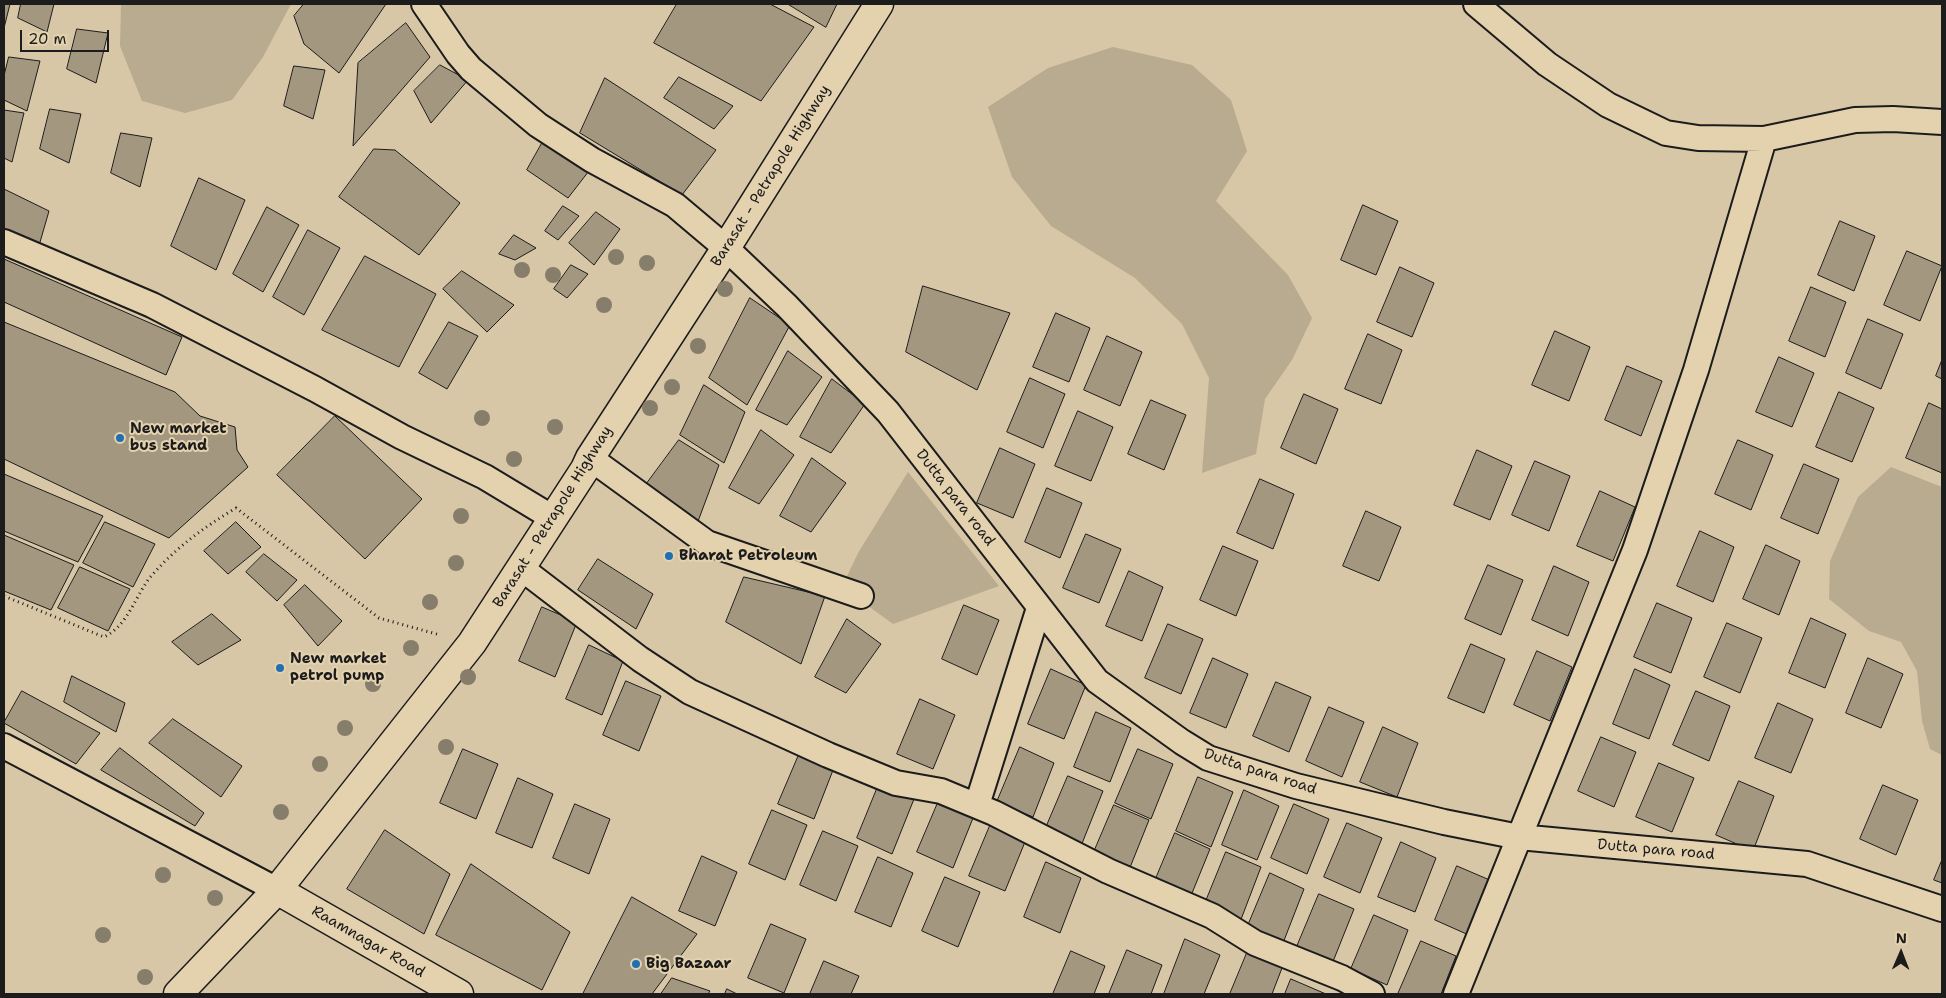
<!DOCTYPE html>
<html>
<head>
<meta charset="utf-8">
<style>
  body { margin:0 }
  #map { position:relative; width:1946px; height:998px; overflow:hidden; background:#d8c7a6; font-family:"Shantell Sans",sans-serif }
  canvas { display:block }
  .frame { position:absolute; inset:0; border:5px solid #1c1c1c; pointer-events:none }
  .north { position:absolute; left:1876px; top:928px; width:50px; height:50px; -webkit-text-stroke:4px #e4d2af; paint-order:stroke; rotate:1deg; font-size:14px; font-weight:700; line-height:20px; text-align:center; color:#1c1c1c }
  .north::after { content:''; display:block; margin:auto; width:18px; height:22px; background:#1c1c1c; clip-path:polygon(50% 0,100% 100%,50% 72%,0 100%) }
  .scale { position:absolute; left:20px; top:30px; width:89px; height:22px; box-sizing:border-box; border:2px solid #1c1c1c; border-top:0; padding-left:6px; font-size:15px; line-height:18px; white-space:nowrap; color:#1c1c1c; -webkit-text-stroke:4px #e4d2af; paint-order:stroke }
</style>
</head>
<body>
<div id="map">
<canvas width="1946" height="998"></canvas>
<div class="frame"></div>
<div class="north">N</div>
<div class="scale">20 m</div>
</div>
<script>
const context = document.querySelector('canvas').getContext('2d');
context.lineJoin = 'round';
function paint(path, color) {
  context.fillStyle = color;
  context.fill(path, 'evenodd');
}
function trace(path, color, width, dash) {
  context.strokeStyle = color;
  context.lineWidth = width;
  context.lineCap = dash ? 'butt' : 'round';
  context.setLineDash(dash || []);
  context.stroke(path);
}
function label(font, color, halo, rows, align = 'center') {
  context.font = font + ' "Shantell Sans",sans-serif';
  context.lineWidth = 4;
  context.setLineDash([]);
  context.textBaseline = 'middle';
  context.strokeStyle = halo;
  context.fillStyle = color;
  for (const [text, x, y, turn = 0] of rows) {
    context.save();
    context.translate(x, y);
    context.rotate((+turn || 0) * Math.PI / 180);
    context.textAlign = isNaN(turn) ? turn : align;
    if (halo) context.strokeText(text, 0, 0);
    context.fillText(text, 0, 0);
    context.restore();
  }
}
paint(new Path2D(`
  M121,4H291L263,57L232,100L185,113L142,101L120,46Z
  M1113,47L1192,65L1231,100L1247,151L1216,201L1288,275L1312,318L1292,360L1265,399L1256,454L1202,473L1209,378L1182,324L1135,278L1051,226L1012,177L988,107L1048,68Z
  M1891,467L1942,487V755L1930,749L1922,721L1917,671L1901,642L1869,631L1829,599L1830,561L1858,497Z
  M908,472L999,586L893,624L842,587L858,553Z`), '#b9ab8f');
const building = new Path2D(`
  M4,4H10L4,28Z
  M21,4H54L47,32L18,18Z
  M304,4H386L339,73L304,44L294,16Z
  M677,4H770L814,27L761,101L654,43Z
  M788,4H837L826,27Z
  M406,23L430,57L353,146L358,63Z
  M77,29L108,33L96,83L67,69Z
  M9,57L40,61L27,111L4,100V76Z
  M440,65L468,80L431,123L414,91Z
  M294,66L325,70L313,119L284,106Z
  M679,77L733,106L714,129L664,98Z
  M605,78L716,150L682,195L580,133Z
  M50,109L81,114L69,163L40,149Z
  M4,110L24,113L12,162L4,158Z
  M121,133L152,138L140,187L111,173Z
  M545,138L592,167L568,198L527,170Z
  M374,149L395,150L460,203L419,255L339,197Z
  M199,178L245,200L216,270L171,246Z
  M4,189L49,211L38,249L4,235Z
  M1363,205L1398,221L1376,275L1341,260Z
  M563,206L579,216L558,240L545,231Z
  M267,207L299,225L263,292L233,274Z
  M596,212L620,229L594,265L569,243Z
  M1840,221L1875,236L1854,291L1818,275Z
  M308,230L340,248L304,315L273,297Z
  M514,235L536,248L515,260L499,254Z
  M1907,251L1942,266L1920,321L1884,305Z
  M365,256L436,294L399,367L322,330Z
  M4,259L182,337L166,375L4,302Z
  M571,265L588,274L567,298L554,289Z
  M1400,267L1434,283L1412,337L1377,322Z
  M462,271L514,305L487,332L443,289Z
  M923,286L1010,313L977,390L906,352Z
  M1811,287L1846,302L1825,357L1789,341Z
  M750,298L790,325L747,405L709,378Z
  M1056,313L1090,328L1069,382L1033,367Z
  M1868,319L1903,334L1881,389L1846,373Z
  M4,322L175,392L200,416L235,427L237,450L248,467L169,538L4,459Z
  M449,322L478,336L447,389L419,373Z
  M1555,331L1590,347L1569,401L1532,385Z
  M1368,334L1402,350L1381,404L1345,389Z
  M1107,336L1142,352L1120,406L1084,390Z
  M788,351L822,377L787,425L756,410Z
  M1779,357L1814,373L1792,427L1756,412Z
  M1942,360V379L1936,376Z
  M1627,366L1662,381L1641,436L1605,420Z
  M1030,378L1065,394L1043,448L1007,432Z
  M832,379L865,404L831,453L800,437Z
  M704,385L745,412L724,463L680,435Z
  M1839,392L1874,408L1852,462L1816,447Z
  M1304,394L1338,409L1316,464L1281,448Z
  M1151,400L1186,415L1164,470L1128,454Z
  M1929,403L1942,409V473L1906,458Z
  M1078,411L1113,427L1091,481L1055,466Z
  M335,416L422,499L365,559L277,475Z
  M761,430L794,455L759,504L729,488Z
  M679,440L719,465L697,524L645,486Z
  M1738,440L1773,455L1751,510L1715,494Z
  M1000,448L1035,464L1013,518L977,503Z
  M1477,450L1512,466L1490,520L1454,505Z
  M812,458L846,483L811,532L780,516Z
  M1535,461L1570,476L1549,531L1512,515Z
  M1804,464L1839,479L1818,534L1781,518Z
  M4,474L103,516L78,562L4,531Z
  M1260,479L1294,494L1273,549L1237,533Z
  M1047,488L1082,503L1060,558L1025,542Z
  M1600,491L1635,507L1613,561L1577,546Z
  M1366,511L1401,527L1379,581L1343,566Z
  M105,522L155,544L133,587L83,563Z
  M236,522L261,547L228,574L204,551Z
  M1700,531L1734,547L1713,602L1677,586Z
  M1086,534L1121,549L1099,603L1063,588Z
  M4,535L74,565L51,610L4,591Z
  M1766,545L1800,561L1779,615L1743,599Z
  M1223,546L1258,561L1236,616L1200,600Z
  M264,554L297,580L277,601L246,572Z
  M598,559L653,594L636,629L578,590Z
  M1488,565L1523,580L1501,635L1465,619Z
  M1554,566L1589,582L1568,636L1532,620Z
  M80,567L130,589L108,631L58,608Z
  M1129,571L1163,587L1142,641L1106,626Z
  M744,577L825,596L801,664L726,622Z
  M305,585L342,621L318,646L284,605Z
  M1657,603L1692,618L1671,673L1634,657Z
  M964,605L999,620L977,675L942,659Z
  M542,607L577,622L555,677L519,661Z
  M212,614L241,640L198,665L172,642Z
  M1811,618L1846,634L1825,688L1789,673Z
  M847,619L881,644L846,693L815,677Z
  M1727,623L1762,638L1740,693L1704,677Z
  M1168,624L1203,639L1181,694L1145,678Z
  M1471,644L1505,659L1484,713L1448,698Z
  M589,645L623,661L602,715L566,699Z
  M1537,651L1572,667L1550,721L1514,705Z
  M1213,658L1248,674L1226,728L1190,713Z
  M1868,658L1903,674L1881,728L1846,713Z
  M1051,669L1086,685L1064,739L1028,724Z
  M1635,669L1670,685L1649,739L1613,724Z
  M72,676L125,703L116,732L64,702Z
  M626,681L661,696L639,751L603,735Z
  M1276,682L1311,697L1289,752L1253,736Z
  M22,691L100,733L76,764L4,723Z
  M1696,691L1730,706L1709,761L1673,745Z
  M920,699L955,715L933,769L897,754Z
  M1778,703L1813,719L1791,773L1755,758Z
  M1329,707L1364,722L1342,777L1306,761Z
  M1096,712L1131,728L1110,782L1074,767Z
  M173,719L242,766L221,797L149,743Z
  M1383,727L1418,743L1397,797L1360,782Z
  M1601,737L1636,752L1614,807L1578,791Z
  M1020,747L1054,763L1033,817L997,802Z
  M120,748L204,813L195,826L101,770Z
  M463,749L498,764L476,819L440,803Z
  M1138,749L1173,764L1151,819L1115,803Z
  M801,750L835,765L814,819L778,804Z
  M1659,763L1694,778L1672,832L1636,817Z
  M1068,776L1103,791L1081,846L1045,830Z
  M1198,777L1233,792L1211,847L1176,831Z
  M518,778L553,794L532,848L496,833Z
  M1739,781L1774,796L1753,851L1716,835Z
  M879,784L914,799L892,854L857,838Z
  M1883,785L1918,800L1896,855L1860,839Z
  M1244,790L1279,806L1257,860L1222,845Z
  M940,798L975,813L953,868L917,852Z
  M575,804L610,819L589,874L553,858Z
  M1294,804L1329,819L1307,874L1271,858Z
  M1114,805L1149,820L1127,875L1091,859Z
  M772,810L807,825L785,880L749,864Z
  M992,821L1027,837L1005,891L969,876Z
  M1347,823L1382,838L1360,893L1324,877Z
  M385,830L450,874L424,934L347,889Z
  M823,831L858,846L836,901L800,885Z
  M1175,833L1210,849L1188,903L1152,888Z
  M1401,842L1436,858L1415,912L1378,897Z
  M1226,852L1261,867L1240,922L1204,906Z
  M702,856L737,872L715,926L679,911Z
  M878,857L913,873L891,927L855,912Z
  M1942,860V883L1934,880Z
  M1046,862L1081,878L1060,933L1024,917Z
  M471,864L570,932L542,990L436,935Z
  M1457,866L1492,881L1471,936L1435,920Z
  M1270,873L1304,889L1283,943L1247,928Z
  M945,877L980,892L958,947L922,931Z
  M1319,894L1354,909L1332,964L1296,949Z
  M632,897L697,934L652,994H583Z
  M1374,915L1408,930L1387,985L1351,969Z
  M771,924L806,939L784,993L748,978Z
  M1185,939L1220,955L1204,994H1164Z
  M1421,941L1456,956L1441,994H1398Z
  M1127,950L1162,965L1151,994H1109Z
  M1071,951L1105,966L1094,994H1053Z
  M1247,953L1282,968L1272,994H1230Z
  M824,961L859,976L851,994H810Z
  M672,978L710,991L708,994H661Z
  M1291,979L1326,994H1285Z
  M727,989L737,994H725Z`);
paint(building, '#a39780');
trace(building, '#1c1c1c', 1);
const street = new Path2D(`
  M424,4L458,54L471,69L538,125L592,160L675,205L726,248L787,306L888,412L1097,681L1182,742L1208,758L1296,786L1444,822L1519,837L1807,864L1942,909
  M1476,4L1547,64L1608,105L1666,133L1698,138L1764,139L1855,120L1893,119L1942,122
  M4,242L152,305L315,389L402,437L485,477L553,518
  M590,458L707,543L861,596
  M521,568L640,659L690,692L828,755L896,783L941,791L994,813L1108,871L1212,916L1255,943L1342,978L1372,994
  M4,746L277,890
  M977,805L1039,608
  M1456,994L1635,550L1696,370L1764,139`);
const highway = new Path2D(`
  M277,890L459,994
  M178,994L277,890L472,643L585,469L590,458L726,248L879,4`);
trace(street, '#1c1c1c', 28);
trace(highway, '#1c1c1c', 31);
trace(new Path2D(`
  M4,596L104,637C129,625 135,595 152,575C178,546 203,528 236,508L379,618L440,635`), '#1c1c1c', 3, [1, 4]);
trace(street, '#e4d2af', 24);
trace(highway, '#e4d2af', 28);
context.fillStyle = '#867d6a';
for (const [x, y] of [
  [616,257],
  [647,263],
  [522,270],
  [553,275],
  [725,289],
  [604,305],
  [698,346],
  [672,387],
  [650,408],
  [482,418],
  [555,427],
  [514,459],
  [461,516],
  [456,563],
  [430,602],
  [411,648],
  [468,677],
  [373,684],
  [345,728],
  [446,747],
  [320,764],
  [281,812],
  [163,875],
  [215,898],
  [103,935],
  [145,977]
]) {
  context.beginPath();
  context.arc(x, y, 8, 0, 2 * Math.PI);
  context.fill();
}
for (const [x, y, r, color] of [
  [120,438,5,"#1f6fb2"],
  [669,556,5,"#1f6fb2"],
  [280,668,5,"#1f6fb2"],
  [636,964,5,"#1f6fb2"]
]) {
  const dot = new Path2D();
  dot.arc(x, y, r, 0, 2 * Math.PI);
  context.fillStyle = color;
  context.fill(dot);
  trace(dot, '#e4d2af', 2);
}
label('15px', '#1c1c1c', '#e4d2af', [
  ["Barasat - Petrapole Highway",771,176,-58],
  ["Dutta para road",955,498,52],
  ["Barasat - Petrapole Highway",553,517,-58],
  ["Dutta para road",1260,772,18],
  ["Dutta para road",1656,850,5],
  ["Raamnagar Road",368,942,30]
]);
label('bold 15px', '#1c1c1c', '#e4d2af', [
  ["New market",130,429],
  ["bus stand",130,446],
  ["Bharat Petroleum",679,556],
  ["New market",290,659],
  ["petrol pump",290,676],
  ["Big Bazaar",646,964]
], 'left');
</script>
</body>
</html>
